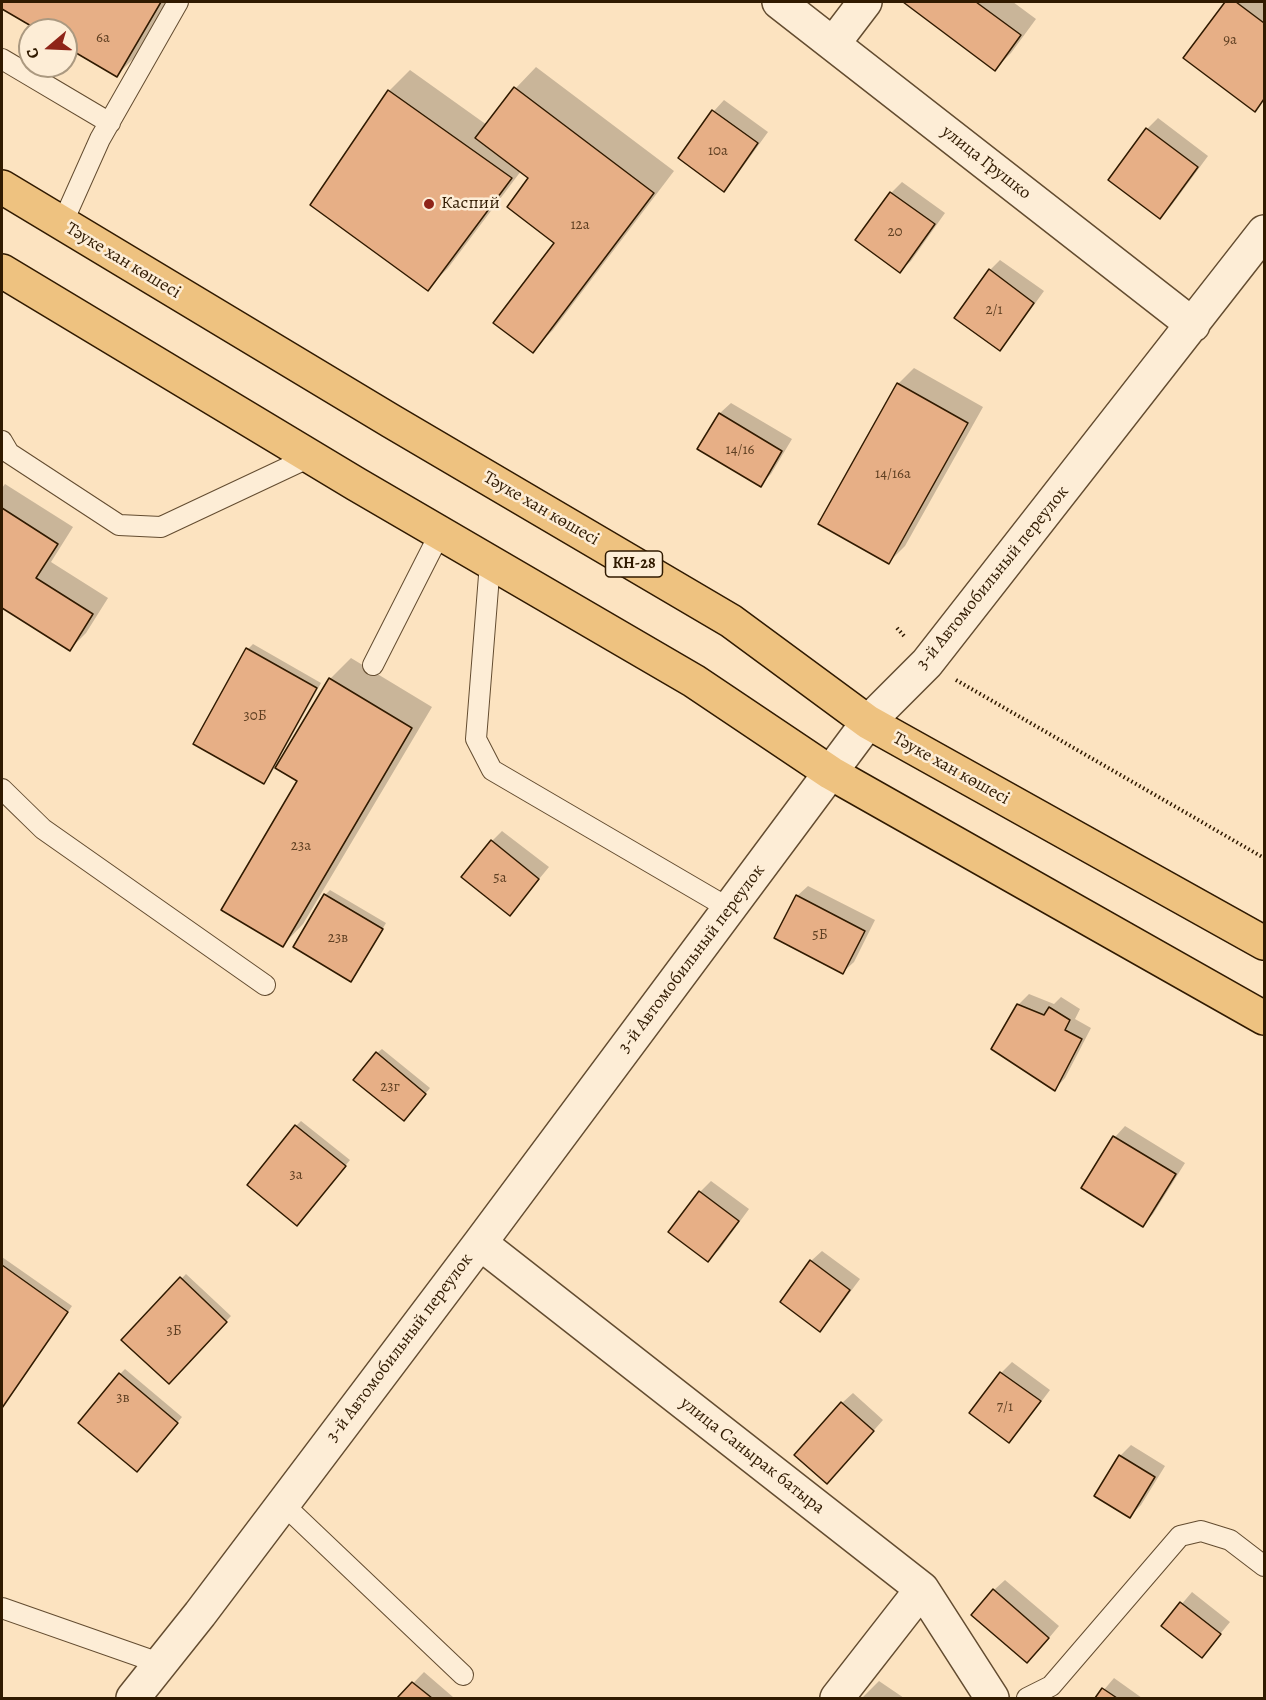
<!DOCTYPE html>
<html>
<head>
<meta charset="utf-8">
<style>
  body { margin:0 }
  #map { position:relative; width:1266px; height:1700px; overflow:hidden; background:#fce3c0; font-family:Alegreya,serif }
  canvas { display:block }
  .frame { position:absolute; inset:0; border:3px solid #301a00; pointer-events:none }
  .north { position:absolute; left:18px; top:18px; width:60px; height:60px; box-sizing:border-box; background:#fdedd6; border:2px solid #ab9980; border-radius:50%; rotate:251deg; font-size:16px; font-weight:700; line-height:24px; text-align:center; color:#301a00 }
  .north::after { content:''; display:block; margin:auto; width:21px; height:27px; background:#8f2418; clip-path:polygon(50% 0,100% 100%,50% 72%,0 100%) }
</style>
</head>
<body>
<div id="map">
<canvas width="1266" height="1700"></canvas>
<div class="frame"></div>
<div class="north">С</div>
</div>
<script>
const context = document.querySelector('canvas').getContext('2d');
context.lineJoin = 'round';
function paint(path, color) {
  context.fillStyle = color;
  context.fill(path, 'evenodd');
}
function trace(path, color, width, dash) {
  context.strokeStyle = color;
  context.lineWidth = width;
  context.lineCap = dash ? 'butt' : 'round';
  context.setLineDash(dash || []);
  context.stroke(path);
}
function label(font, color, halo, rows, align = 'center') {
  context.font = font + ' Alegreya,serif';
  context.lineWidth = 5;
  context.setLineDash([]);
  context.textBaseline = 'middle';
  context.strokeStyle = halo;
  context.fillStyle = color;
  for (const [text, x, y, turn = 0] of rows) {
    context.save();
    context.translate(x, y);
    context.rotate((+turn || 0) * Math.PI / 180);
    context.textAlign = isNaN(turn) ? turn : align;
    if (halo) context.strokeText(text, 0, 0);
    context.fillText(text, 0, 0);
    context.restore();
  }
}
paint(new Path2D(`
  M2,2H169L138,54L117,75L66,45V30H41L2,7Z
  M906,2H1013L1036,19L1011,53L995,69Z
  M1227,2H1264V100L1255,110L1185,57Z
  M536,67L674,171L553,330L532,351L556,242L530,177L521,171L448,268L427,289L389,91L410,70L487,125L516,88Z
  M724,100L768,132L734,179L723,190L680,158L714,111Z
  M1158,118L1208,156L1171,206L1160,217L1110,179L1147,129Z
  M902,182L945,213L911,261L900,271L891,193Z
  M1000,260L1044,291L1010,338L1000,349L990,270Z
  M914,368L983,407L905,546L889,562L898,384Z
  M731,403L792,439L771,474L760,485L699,448L720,413Z
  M5,484L73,527L51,562L108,598L86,633L70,649L2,606V488Z
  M253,644L321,683L269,777L264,782L248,649Z
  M351,658L432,707L303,924L283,945L299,781L330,679Z
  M502,831L549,867L510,914L492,841Z
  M808,886L875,920L854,962L843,972L797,896Z
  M330,890L386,923L356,975L351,980L325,895Z
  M1029,994L1054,1004L1061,997L1080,1009L1075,1019L1091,1028L1065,1078L1055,1089L1018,1005Z
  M382,1049L430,1088L409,1114L377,1053Z
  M301,1121L350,1160L302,1219L296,1126Z
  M1125,1126L1185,1163L1153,1214L1143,1225L1083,1188L1115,1137Z
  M711,1181L749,1209L719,1250L708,1260L700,1192Z
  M822,1251L860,1279L830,1319L819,1330L811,1261Z
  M2,1257L72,1306L2,1408Z
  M186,1274L231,1316L169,1382L123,1340Z
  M1012,1362L1050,1390L1020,1430L1009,1441L971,1413L1001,1373Z
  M125,1369L182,1417L142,1465L120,1374Z
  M853,1393L883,1420L837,1472L842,1403Z
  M1131,1445L1165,1466L1141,1505L1130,1516L1120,1456Z
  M1005,1580L1059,1626L1038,1651L994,1590Z
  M1192,1592L1230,1622L1202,1656L1163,1626Z
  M424,1672L453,1697L452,1698H399Z
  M1114,1678L1142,1698H1097Z
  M879,1681L904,1698H862Z`), '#0003');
const building = new Path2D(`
  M2,2H161L117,77L66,47V30H38L2,9Z
  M903,2H976L1021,35L995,71Z
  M1225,2H1236L1264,23V99L1255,112L1183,58Z
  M514,87L654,193L533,353L493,323L554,243L507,207L528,178L475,138Z
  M388,90L512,178L428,291L310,205Z
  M712,110L758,143L724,192L678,158Z
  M1146,128L1198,167L1160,219L1108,180Z
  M890,192L935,224L900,273L855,240Z
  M989,269L1034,303L1000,351L954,318Z
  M897,383L968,423L889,564L818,524Z
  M719,413L782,451L761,487L697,449Z
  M2,508L58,544L36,578L93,614L70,651L2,608Z
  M246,648L317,688L264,784L193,744Z
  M329,678L412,728L283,947L221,910L297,781L275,768Z
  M491,840L539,879L510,916L461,877Z
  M324,894L383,929L351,982L293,947Z
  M796,895L865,931L843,974L774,938Z
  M1017,1004L1044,1015L1049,1007L1070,1020L1065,1030L1082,1039L1055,1091L991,1049Z
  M376,1052L426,1094L404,1121L353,1080Z
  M295,1125L346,1166L297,1226L247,1185Z
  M1113,1136L1176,1174L1143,1227L1081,1188Z
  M699,1191L739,1221L708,1262L668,1232Z
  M810,1260L850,1290L820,1332L780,1302Z
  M2,1265L68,1312L2,1408Z
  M180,1277L227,1322L169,1384L121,1340Z
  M1000,1372L1041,1401L1009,1443L969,1413Z
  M119,1373L178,1423L137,1472L78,1423Z
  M841,1402L874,1431L827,1484L794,1455Z
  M1119,1455L1155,1477L1130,1518L1094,1496Z
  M993,1589L1049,1638L1027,1663L971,1615Z
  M1180,1602L1221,1634L1202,1658L1161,1626Z
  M412,1682L432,1698H397Z
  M1102,1688L1117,1698H1095Z`);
paint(building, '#e7af86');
trace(building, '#301a00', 1.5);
const service = new Path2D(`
  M2,59L110,123
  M62,224L100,139L178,2
  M2,441L9,453L119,525L161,527L310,457
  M490,563L476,739L492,770L730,909
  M373,665L440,533
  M2,789L43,829L265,985
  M283,1504L463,1675
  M2,1608L159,1663
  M1027,1698L1051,1686L1180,1536L1201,1531L1230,1540L1264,1566`);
const minor = new Path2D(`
  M779,2L1193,325
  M833,44L865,2
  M480,1243L922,1589L992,1698
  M133,1698L200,1614L480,1243L868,722L927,663L1264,232
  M837,1698L922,1589`);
const primary = new Path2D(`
  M2,187L391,421L731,621L868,722L1264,943
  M2,271L356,484L694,681L831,773L1264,1018`);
trace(service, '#634c30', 22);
trace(minor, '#634c30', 36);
trace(primary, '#301a00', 36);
trace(new Path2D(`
  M897,628L905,637
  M956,680L1264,858`), '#301a00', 4, [1.5, 3]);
trace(service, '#fdedd6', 20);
trace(minor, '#fdedd6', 33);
trace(primary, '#eec280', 33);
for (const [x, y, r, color] of [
  [429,204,6,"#8f2418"]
]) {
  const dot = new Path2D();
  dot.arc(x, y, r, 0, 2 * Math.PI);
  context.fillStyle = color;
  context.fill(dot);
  trace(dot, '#fdedd6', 2);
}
label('15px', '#5e3f22', null, [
  ["6а",103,38],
  ["9а",1230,40],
  ["10а",718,151],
  ["12а",580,225],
  ["20",895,232],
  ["2/1",994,310],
  ["14/16",740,450],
  ["14/16а",893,474],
  ["30Б",255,716],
  ["23а",301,846],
  ["5а",500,878],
  ["5Б",820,935],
  ["23в",338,938],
  ["23г",390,1087],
  ["3а",296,1175],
  ["3Б",174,1331],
  ["3в",123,1398],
  ["7/1",1005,1407]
]);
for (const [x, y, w] of [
  [634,564,57]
]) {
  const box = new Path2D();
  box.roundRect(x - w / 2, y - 13, w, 26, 4.5);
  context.fillStyle = '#fdedd6';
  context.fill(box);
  trace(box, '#301a00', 1.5);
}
label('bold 16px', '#301a00', null, [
  ["КН-28",634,564]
]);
label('18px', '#301a00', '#fdedd6', [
  ["улица Грушко",986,163,38],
  ["Тәуке хан көшесі",123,261,31],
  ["Тәуке хан көшесі",541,509,30],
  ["3-й Автомобильный переулок",993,578,-51],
  ["Тәуке хан көшесі",951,769,29],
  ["3-й Автомобильный переулок",692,959,-53],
  ["3-й Автомобильный переулок",400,1348,-53],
  ["улица Санырак батыра",752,1456,38]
]);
label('18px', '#301a00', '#fdedd6', [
  ["Каспий",441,204]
], 'left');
</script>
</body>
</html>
